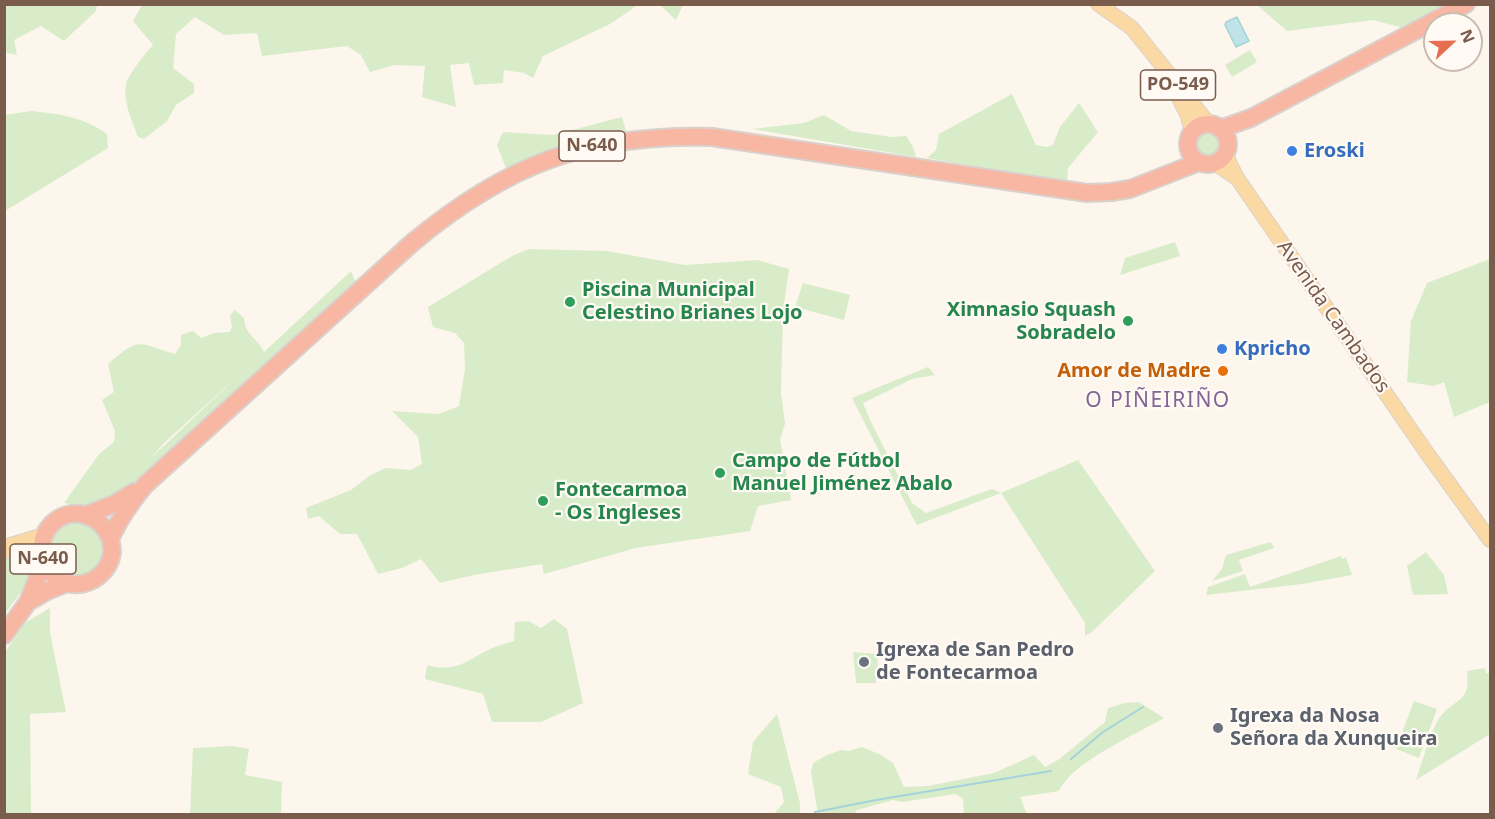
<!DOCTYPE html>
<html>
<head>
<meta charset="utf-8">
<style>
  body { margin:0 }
  #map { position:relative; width:1495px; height:819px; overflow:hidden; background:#fdf6ec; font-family:"Noto Sans",sans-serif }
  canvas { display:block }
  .frame { position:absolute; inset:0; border:6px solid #7a5c4d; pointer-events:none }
  .north { position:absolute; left:1423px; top:12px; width:60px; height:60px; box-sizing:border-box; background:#fffaf3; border:2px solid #cabbb1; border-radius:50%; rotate:68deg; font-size:16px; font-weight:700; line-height:24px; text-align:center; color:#7a5c4d }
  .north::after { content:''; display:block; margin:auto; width:21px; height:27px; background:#e76f51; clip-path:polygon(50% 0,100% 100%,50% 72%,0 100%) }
</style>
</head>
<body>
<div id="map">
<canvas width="1495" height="819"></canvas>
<div class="frame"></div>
<div class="north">N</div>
</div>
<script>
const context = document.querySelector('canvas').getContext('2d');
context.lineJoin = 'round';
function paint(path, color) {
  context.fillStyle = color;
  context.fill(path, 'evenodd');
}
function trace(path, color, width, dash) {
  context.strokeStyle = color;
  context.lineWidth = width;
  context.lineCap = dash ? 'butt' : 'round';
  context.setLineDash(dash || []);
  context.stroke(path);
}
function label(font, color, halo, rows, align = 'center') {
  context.font = font + ' "Noto Sans",sans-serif';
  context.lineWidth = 4.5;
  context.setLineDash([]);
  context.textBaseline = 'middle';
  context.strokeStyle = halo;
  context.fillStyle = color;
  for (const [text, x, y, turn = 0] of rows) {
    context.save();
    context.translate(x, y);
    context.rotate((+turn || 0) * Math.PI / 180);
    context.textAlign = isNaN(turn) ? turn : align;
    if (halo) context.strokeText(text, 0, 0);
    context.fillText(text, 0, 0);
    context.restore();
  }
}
paint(new Path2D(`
  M4,5L5,4L97,5L96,11L64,41L41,26L14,40L17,55L7,53L5,49Z
  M142,5V4L638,5L610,24L543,56L533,78L524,73L504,70L503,83L474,85L469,63L450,65L456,107L422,97L425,66L394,65L370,72L361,55L347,46L262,56L257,33L224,35L195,17L176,34L173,68L194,84V93L176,105L167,121L144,139L138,137C132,121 123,102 126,85C128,74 146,53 153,45L133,21Z
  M660,5H683L676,20Z
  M1257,5H1461L1415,31L1373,20L1287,31Z
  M1250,50L1257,62L1232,77L1225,65Z
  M1012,94L1036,145L1047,147L1053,145L1060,127L1079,103L1098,132L1068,168L1067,183L927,158L936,150L939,134Z
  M31,111C59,114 84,117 107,134L108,148L5,211V115Z
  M824,115L851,131L892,137L906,136L913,147L916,157L752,129L804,123Z
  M622,117L627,134L541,155L506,168L497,145L503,132L553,135Z
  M1196 144a12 12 0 1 1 24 0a12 12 0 1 1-24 0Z
  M1175,242L1180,256L1120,275L1125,258Z
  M529,249L607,251L685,265L757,260L789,269L783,311L781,392L785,424L780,439L791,500L758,506L750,531L636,548L544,574L542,564L474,575L440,583L421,559L402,568L378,574L357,534H340L319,516L308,519L306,508L351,490L369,476L386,468L410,470L422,464L418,437L392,411L439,414L459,406L465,369L464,343L455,333L433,327L428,307L512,256Z
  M1490,259V402L1454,417L1444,382L1434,386L1407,382L1411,321L1427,283Z
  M351,271L356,283L133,488C106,501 96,510 64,503L99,454L114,442L115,431L102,400L114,392L108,364C141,336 137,343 175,354L181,345V335L193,331L201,338L214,333L230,332L232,327L230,315L235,310L244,318C245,336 258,338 264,352ZM240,374L150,459L164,443Z
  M803,283L850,295L844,320L795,307Z
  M928,367L935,375L912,379L863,403L871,422L912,503L926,513L992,489L1001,493L1078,460L1155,571L1092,632L1085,636V623L1001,493L917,525L913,518L852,398Z
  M48 549a28 28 0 1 1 56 0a28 28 0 1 1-56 0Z
  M1271,542L1274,548L1239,560L1243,571L1212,581L1222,569L1226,555Z
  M1426,552L1444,575L1448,594L1413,595L1407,566Z
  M8,554L28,558C37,578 15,599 5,614V555Z
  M1341,556L1342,559L1346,557L1352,575L1302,584L1206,595L1208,587L1245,574L1250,587Z
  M50,608V632L66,712L30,714L31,814H5V652L25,623Z
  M554,619L567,629L583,703L541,722H492L483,694L425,679L427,665C456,673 466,661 490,649C498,646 506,643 514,641L515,622L528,621L541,628Z
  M853,652L877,654L879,679H876V683H856Z
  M1485,668L1486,673H1490V734L1416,780C1421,766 1432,727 1440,717C1456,697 1471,703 1467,671Z
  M1414,701L1437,709L1419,758L1396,749Z
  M1139,702L1164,718C1135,735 1072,762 1059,791L1020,797L1027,814H964L963,799L956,794L902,802L893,800L857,810L854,814H818L811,772L813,763L827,755L841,750L849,751L862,747L879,754L893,763L904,787L928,786L994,773L1034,755L1045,767L1058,760L1105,722L1108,708L1125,703Z
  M777,714L800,803V814H774L784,802L781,787L748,774L753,742Z
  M232,746L249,749L245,775L282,782L281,814H190L193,748Z`), '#d8ecc9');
const water = new Path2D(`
  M1237,17L1249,41L1236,47L1225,25L1226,22Z`);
paint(water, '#bfe3e8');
trace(water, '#a5d3da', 1.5);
trace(new Path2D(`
  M1071,759L1103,732L1143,707
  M815,812L876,800L1051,771`), '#a5d3da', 2);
const primary = new Path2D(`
  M1098,4L1132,28L1209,124
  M1179,98L1188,116L1192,133
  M1225,154L1237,178L1429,456L1490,540
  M1215,163L1235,177
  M4,547L44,535
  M7,550L25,551L43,558`);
const highway = new Path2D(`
  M1188 144a20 20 0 1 1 40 0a20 20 0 1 1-40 0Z
  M1220,129L1251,118L1466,4
  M86,515L114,504L134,492
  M110,538C101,516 74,505 54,522C31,541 43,581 73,584C92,586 110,571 112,552C112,546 109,540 112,535C121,516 132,501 145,485L412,243C508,163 587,134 712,137L1087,193L1111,192L1130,189L1199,162
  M28,602L47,591L67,583
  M4,635L28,602L44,562`);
trace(primary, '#dad1cd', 16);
trace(highway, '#dad1cd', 20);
trace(primary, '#fbd9a5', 14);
trace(highway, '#f7b7a3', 16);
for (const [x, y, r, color] of [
  [1292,151,6,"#3f7fe0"],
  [570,302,6,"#2e9e5b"],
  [1128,321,6,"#2e9e5b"],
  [1222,349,6,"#3f7fe0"],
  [1223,371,6,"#e8710a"],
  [720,473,6,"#2e9e5b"],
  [543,501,6,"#2e9e5b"],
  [864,662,6,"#6b7280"],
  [1218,728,6,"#6b7280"]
]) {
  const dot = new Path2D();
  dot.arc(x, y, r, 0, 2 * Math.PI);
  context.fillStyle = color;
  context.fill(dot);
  trace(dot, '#fffaf3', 2);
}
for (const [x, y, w] of [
  [1178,85,75],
  [592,146,66],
  [43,559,66]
]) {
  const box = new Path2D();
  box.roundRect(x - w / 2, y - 15, w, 30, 4.5);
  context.fillStyle = '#fffaf3';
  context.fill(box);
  trace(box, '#7a5c4d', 1.5);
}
label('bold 18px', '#7a5c4d', null, [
  ["PO-549",1178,85],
  ["N-640",592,146],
  ["N-640",43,559]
]);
label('bold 20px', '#366cbe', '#fffaf3', [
  ["Eroski",1304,151],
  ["Kpricho",1234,349]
], 'left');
label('bold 20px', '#27864d', '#fffaf3', [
  ["Piscina Municipal",582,290],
  ["Celestino Brianes Lojo",582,313],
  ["Ximnasio Squash",1116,310,"right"],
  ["Sobradelo",1116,333,"right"],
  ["Campo de Fútbol",732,461],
  ["Manuel Jiménez Abalo",732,484],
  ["Fontecarmoa",555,490],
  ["- Os Ingleses",555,513]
], 'left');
label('20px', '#7a5c4d', '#fffaf3', [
  ["Avenida Cambados",1333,317,55]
]);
label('bold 20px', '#c56008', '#fffaf3', [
  ["Amor de Madre",1211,371]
], 'right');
label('bold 20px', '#5b616d', '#fffaf3', [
  ["Igrexa de San Pedro",876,650],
  ["de Fontecarmoa",876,673],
  ["Igrexa da Nosa",1230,716],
  ["Señora da Xunqueira",1230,739]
], 'left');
context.letterSpacing = '1.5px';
label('21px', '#846695', '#fffaf3', [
  ["O PIÑEIRIÑO",1158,401]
]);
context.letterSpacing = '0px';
</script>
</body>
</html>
